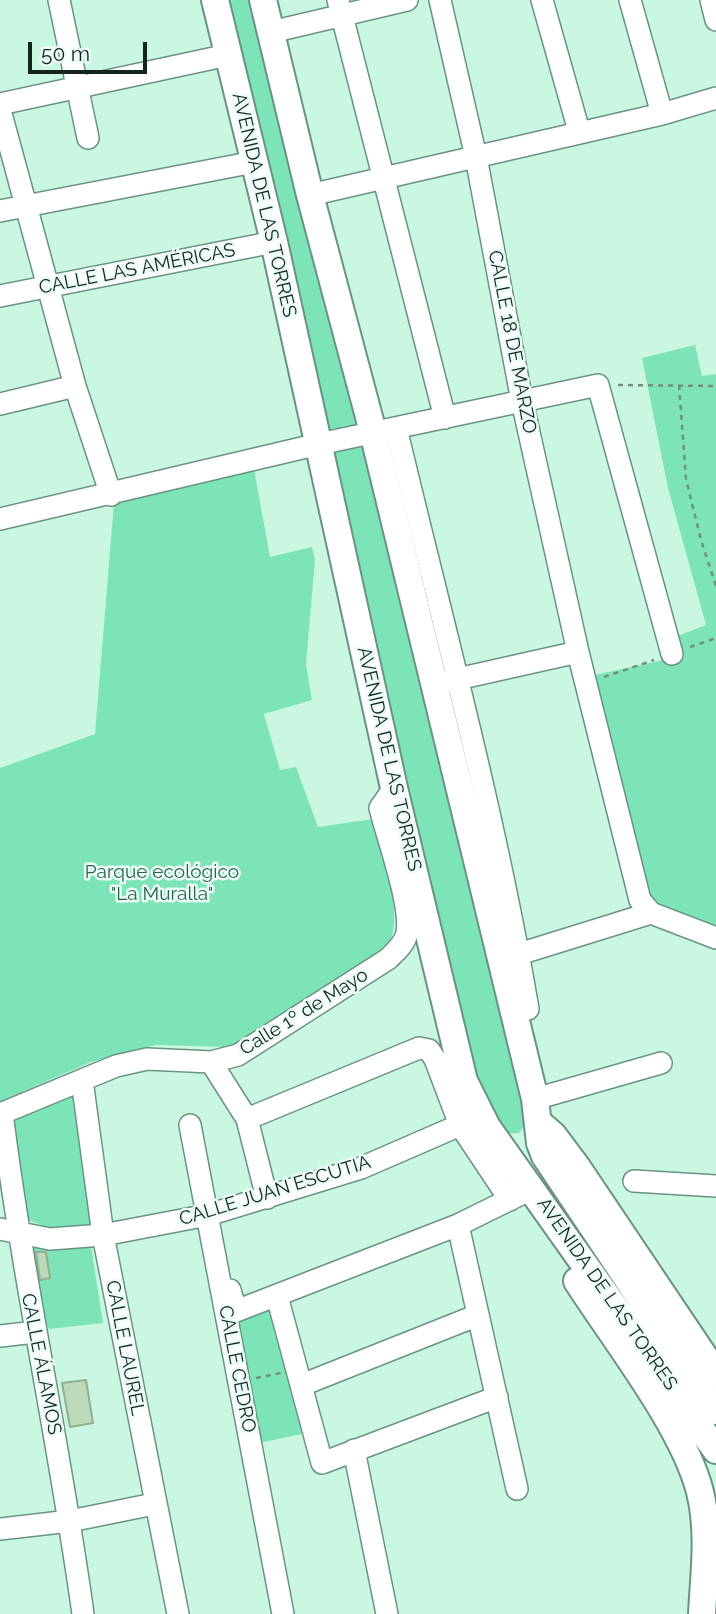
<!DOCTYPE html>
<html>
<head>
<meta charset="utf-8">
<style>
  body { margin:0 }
  #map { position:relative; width:716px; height:1614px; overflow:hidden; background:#caf7e2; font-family:Raleway,sans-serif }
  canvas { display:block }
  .scale { position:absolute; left:28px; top:42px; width:119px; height:32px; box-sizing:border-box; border:4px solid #14251e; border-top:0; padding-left:9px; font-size:21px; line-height:24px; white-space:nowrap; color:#14251e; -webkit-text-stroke:5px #ebfdf5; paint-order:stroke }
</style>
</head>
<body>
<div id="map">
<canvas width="716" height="1614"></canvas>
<div class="scale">50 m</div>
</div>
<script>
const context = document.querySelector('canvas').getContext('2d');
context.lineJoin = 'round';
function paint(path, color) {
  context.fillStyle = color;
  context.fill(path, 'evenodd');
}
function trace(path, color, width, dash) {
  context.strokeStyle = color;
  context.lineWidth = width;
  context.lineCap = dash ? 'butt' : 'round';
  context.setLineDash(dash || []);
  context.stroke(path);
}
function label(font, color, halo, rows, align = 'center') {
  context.font = font + ' Raleway,sans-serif';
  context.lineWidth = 5;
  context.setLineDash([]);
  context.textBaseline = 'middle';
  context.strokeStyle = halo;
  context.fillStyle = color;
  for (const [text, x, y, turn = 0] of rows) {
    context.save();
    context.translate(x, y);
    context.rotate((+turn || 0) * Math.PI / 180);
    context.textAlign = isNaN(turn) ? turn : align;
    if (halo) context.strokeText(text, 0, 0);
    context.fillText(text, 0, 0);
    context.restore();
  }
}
paint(new Path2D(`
  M219,0H260L360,417L356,424L327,430Z
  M695,345L702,376L716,374V928L651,901L595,685V675L672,658L667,640L706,625L668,488L642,358Z
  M360,442L367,446L523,1093V1127L519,1133L503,1134L471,1080L326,449Z
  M254,469L270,557L312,547L315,560L306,664L312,700L264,714L280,770L296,767L318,827L373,819C381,854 408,920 386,949L259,1035L227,1047L156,1045L91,1062L0,1101V768L95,734L114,502Z
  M77,1091L94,1224L55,1231L22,1217L7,1119Z
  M91,1246L103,1323L49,1329L42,1316L30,1247Z
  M271,1301L302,1434L259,1443L237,1315Z`), '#7de4ba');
const building = new Path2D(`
  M36,1252H46L50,1278L40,1280Z
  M86,1380L93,1423L70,1427L62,1383Z`);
paint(building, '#badaba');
trace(building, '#91b092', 2);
const minor = new Path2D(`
  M59,0L88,138
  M338,0L445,418
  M440,0L476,157L522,401L578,652L640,900L651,913
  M542,0L579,131
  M630,0L662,114
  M711,0L716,20
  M271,32L407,0
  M0,104L228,55
  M0,110L75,386L111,495
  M310,195L662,114L716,98
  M0,211L254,162
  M0,296L274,242
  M0,404L75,386
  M396,428C442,621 495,814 528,1009
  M0,519L319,444L598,385L672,654
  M444,682L578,652
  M519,954L651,913L716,938
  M211,1062L247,1119L267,1198
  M82,1080L103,1235L178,1614
  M535,1099L661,1063
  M2,1113C23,1281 60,1446 83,1614
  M0,1114L116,1066L147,1059L211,1062L238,1055L388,959C395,952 405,944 407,933C412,905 387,837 380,808L394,788
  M247,1119L419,1048L429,1050L435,1059L460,1125L510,1200
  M190,1125L283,1614
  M634,1181L716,1186
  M458,1225L517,1489
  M0,1229L50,1239L103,1235L208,1215L361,1168L460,1125
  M230,1290L236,1311L458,1225L521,1194
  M277,1296L322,1463L497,1397
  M0,1336L35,1332
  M302,1385L478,1315
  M354,1450L387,1614
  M0,1529L70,1521L154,1504`);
const major = new Path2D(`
  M215,0L274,242L394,788L464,1081L487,1127L716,1450
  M263,0L310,195L373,432L535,1099L540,1143L545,1156L716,1411
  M538,1122L553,1135L577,1167L716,1374
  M577,1281C614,1339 684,1427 700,1492C710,1532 704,1574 702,1614`);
trace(minor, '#699481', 24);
trace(major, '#699481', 30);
trace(new Path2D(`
  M618,385L716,386
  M679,385L686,479L701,540L716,586
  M690,647L716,638
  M604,677L654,660
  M256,1378L281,1373`), '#709081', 2.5, [5, 5]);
trace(minor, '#fff', 21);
trace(major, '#fff', 26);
label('19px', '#14251e', '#ebfdf5', [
  ["AVENIDA DE LAS TORRES",264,205,77],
  ["CALLE LAS AMÉRICAS",137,269,-11],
  ["CALLE 18 DE MARZO",512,342,79],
  ["AVENIDA DE LAS TORRES",389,759,77],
  ["Calle 1º de Mayo",304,1012,-32],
  ["CALLE JUAN ESCUTIA",275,1191,-17],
  ["AVENIDA DE LAS TORRES",607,1294,55],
  ["CALLE LAUREL",125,1348,79],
  ["CALLE ÁLAMOS",41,1364,79],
  ["CALLE CEDRO",237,1369,79]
]);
label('19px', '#2d644e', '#ebfdf5', [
  ["Parque ecológico",162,872],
  ["\"La Muralla\"",162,894]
]);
</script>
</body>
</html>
